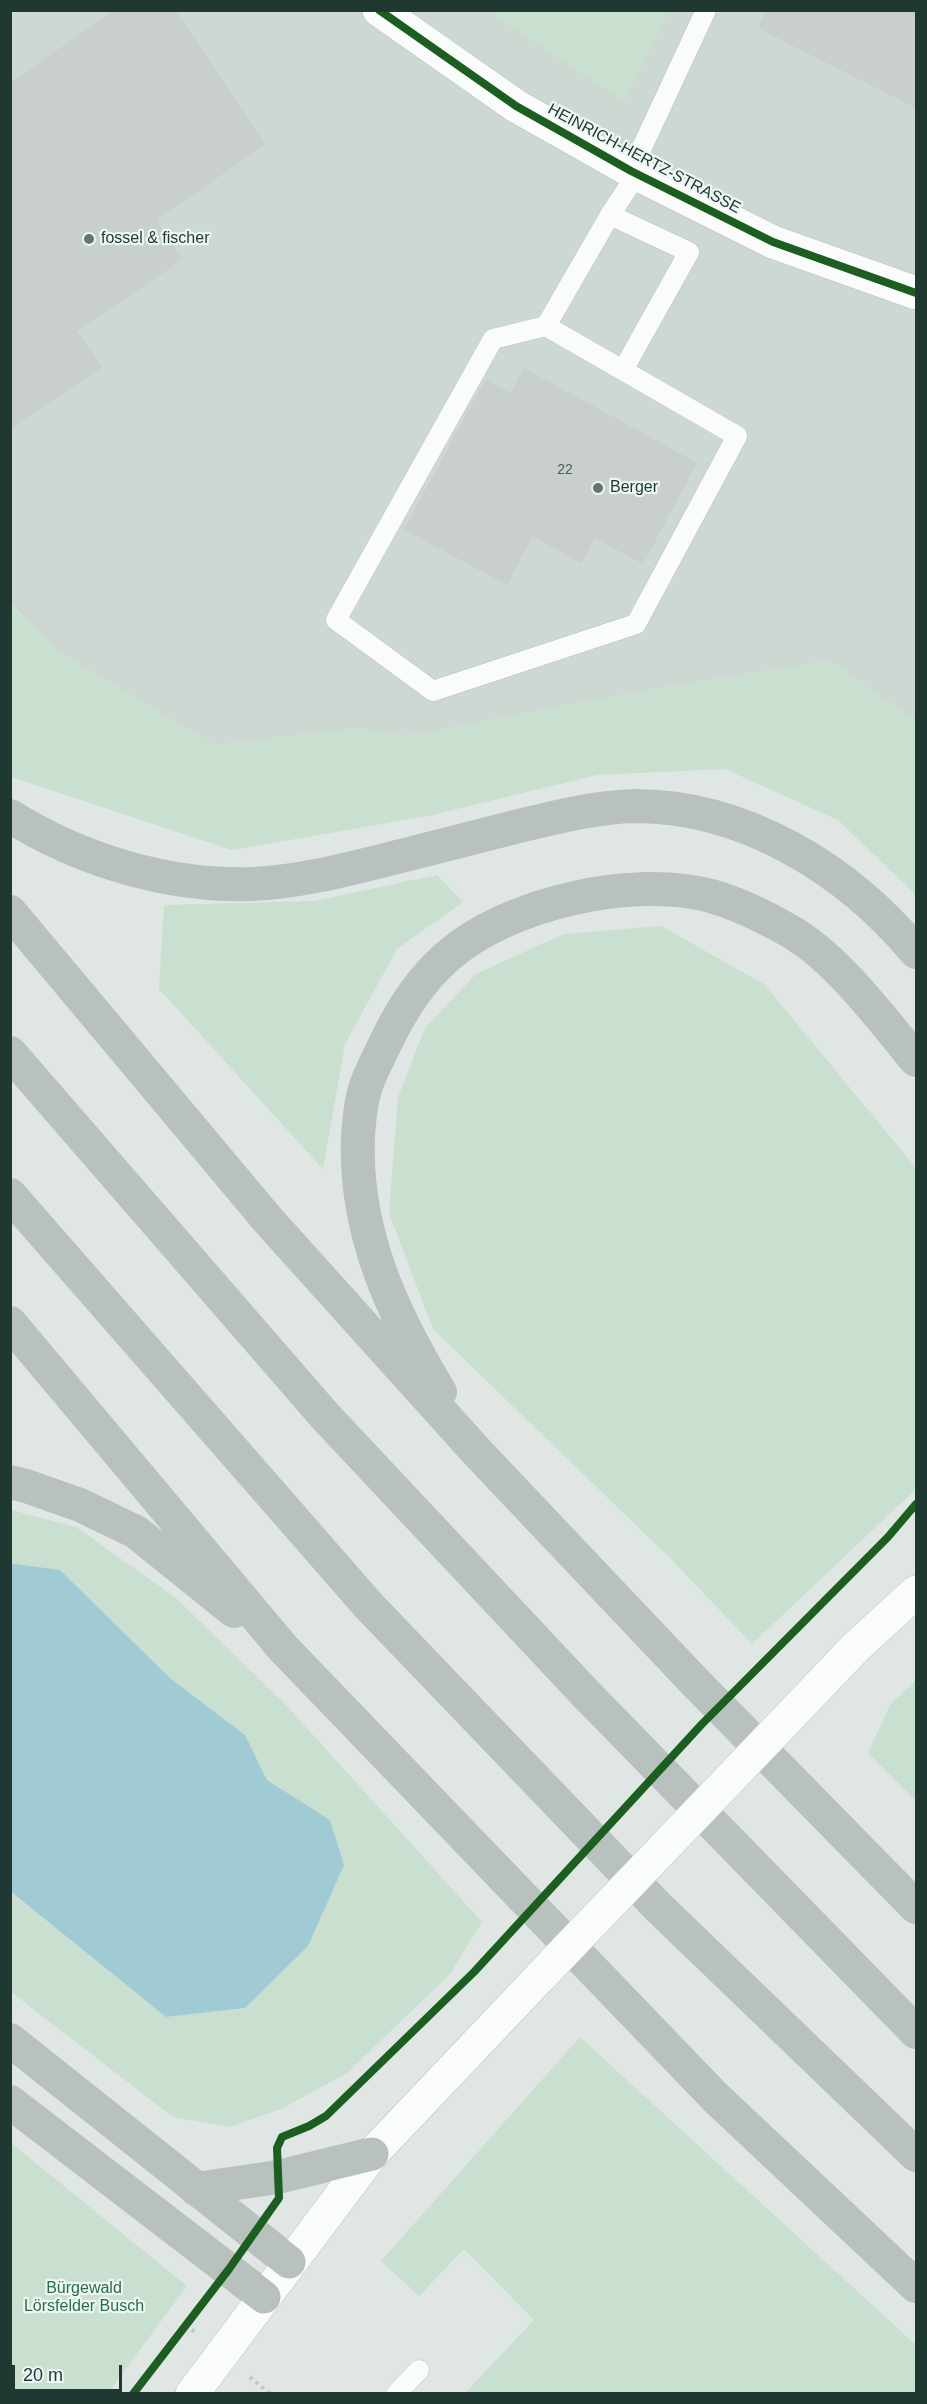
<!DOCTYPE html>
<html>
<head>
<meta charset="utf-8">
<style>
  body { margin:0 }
  #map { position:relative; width:927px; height:2404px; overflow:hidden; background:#e0e6e3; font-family:Helvetica,sans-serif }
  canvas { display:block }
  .frame { position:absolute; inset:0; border:12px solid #1f3832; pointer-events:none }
  .scale { position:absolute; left:12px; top:2365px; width:110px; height:27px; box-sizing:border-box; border:3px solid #1f3832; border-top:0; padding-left:8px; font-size:18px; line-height:21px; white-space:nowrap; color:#1f3832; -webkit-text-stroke:4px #edf6f2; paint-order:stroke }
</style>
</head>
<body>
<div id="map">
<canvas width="927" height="2404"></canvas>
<div class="frame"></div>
<div class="scale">20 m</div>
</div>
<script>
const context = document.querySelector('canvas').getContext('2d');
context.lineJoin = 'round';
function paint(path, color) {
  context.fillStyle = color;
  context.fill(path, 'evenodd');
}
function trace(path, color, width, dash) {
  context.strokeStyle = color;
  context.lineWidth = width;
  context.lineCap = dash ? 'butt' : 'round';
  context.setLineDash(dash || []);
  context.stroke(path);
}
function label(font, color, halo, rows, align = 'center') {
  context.font = font + ' Helvetica,sans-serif';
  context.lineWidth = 4.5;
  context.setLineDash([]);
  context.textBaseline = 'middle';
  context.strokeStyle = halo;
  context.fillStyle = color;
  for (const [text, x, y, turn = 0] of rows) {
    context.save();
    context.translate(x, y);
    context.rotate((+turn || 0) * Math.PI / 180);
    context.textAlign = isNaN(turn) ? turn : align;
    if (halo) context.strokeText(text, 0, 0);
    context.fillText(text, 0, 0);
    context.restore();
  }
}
paint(new Path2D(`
  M11,11H916V722L830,661L649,690L408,736L355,729L215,745L59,653L11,604Z`), '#cdd8d3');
paint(new Path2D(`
  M487,11H670L624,101Z
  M10,604L59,653L215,745L355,729L408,736L649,690L830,661L916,722V895L838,820L725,769L597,775L428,816L232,850L11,777Z
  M437,875L463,902L397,949L345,1044L323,1169L159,989L164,905L314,901Z
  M661,926L764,984L916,1168V1489L752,1644L671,1559L433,1329L389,1213L398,1097L425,1028L476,974L564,934Z
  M11,1510L76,1527L176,1598L287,1706L482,1922L450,1974L347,2073L281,2109L229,2127L173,2117L11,1992L10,1892L166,2017L245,2008L330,1820L267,1780L245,1735L170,1678L60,1570L11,1563Z
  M916,1680V1801L868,1753L890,1705Z
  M580,2037L916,2345V2393H465L534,2320L464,2249L419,2296L381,2261Z
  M11,2143L187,2286L108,2393H11Z`), '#c9dfd0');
paint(new Path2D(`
  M10,1563L60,1570L170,1678L245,1735L267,1780L330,1820L344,1865L308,1946L245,2008L166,2017L11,1892Z`), '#a0cbd4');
const building = new Path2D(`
  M117,10H174L265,144L155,220L182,259L76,331L101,367L10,429V83Z
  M768,10H916V107L759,28Z
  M524,369L696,463L643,563L594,537L581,562L532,535L507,584L405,529L486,380L511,394Z`);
paint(building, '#c9cfcc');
trace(building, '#c9cfcc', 1.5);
const service = new Path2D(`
  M631,171L706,10
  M610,215L689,252L623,370
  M546,326L493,339L336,620L433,691L636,624L737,436L546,326L610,215L637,174
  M396,2394L419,2370`);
const minor = new Path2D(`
  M379,10L516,106L631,171L773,242L916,293`);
const secondary = new Path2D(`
  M791,1715L855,1648L916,1592
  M192,2394L372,2154L541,1976`);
const motorway = new Path2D(`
  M10,816C80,860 169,887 252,884C302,882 352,868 401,856C440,846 480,836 519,826C557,817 595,807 635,806C745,806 848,870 916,952
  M10,912L268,1220L477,1452L692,1679L916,1907
  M10,1053L325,1416L585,1693L916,2032
  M10,1195L369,1606L657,1906L916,2155
  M10,1323L283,1648L715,2097L916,2286
  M440,1392C392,1313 354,1231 358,1136C359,1121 361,1100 366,1086C371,1071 379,1057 385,1044C400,1012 421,979 448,956C508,903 634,875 711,896C736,903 763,916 786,929C835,955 881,1018 916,1060
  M10,1482L26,1486L80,1505L136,1532L234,1611
  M10,2040L289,2262
  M10,2102L264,2297
  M196,2189L278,2177L372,2154`);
trace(service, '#bdc3c0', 21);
trace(minor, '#bdc3c0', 34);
trace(secondary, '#bcc4c1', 34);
trace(motorway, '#bac3c0', 34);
trace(new Path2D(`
  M186,2325L195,2332
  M250,2377L270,2394`), '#bec7c5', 4, [3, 4.5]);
trace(service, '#fafbfb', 20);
trace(minor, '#fafbfb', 33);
trace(secondary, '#fafbfb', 33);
trace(motorway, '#b9c1be', 33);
const secondaryBridge = new Path2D(`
  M541,1976L791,1715`);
trace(secondaryBridge, '#bcc4c1', 34, []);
trace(secondaryBridge, '#fafbfb', 33);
trace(new Path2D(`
  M379,10L516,106L631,171L773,242L916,293
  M133,2394L229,2269L279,2198L277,2148L282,2137L309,2126L326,2116L474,1972L702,1724L888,1537L916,1504`), '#1b5e20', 8);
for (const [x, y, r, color] of [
  [89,239,6,"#637570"],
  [598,488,6,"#637570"]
]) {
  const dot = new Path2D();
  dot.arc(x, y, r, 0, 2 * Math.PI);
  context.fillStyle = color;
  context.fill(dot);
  trace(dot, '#edf6f2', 2);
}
label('14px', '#4a5e59', null, [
  ["22",565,470]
]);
label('16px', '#1f3832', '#edf6f2', [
  ["HEINRICH-HERTZ-STRASSE",644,159,28]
]);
label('16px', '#1f3832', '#edf6f2', [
  ["fossel & fischer",101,239],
  ["Berger",610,488]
], 'left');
label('16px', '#2b6d48', '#edf6f2', [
  ["Bürgewald",84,2289],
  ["Lörsfelder Busch",84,2307]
]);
</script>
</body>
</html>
